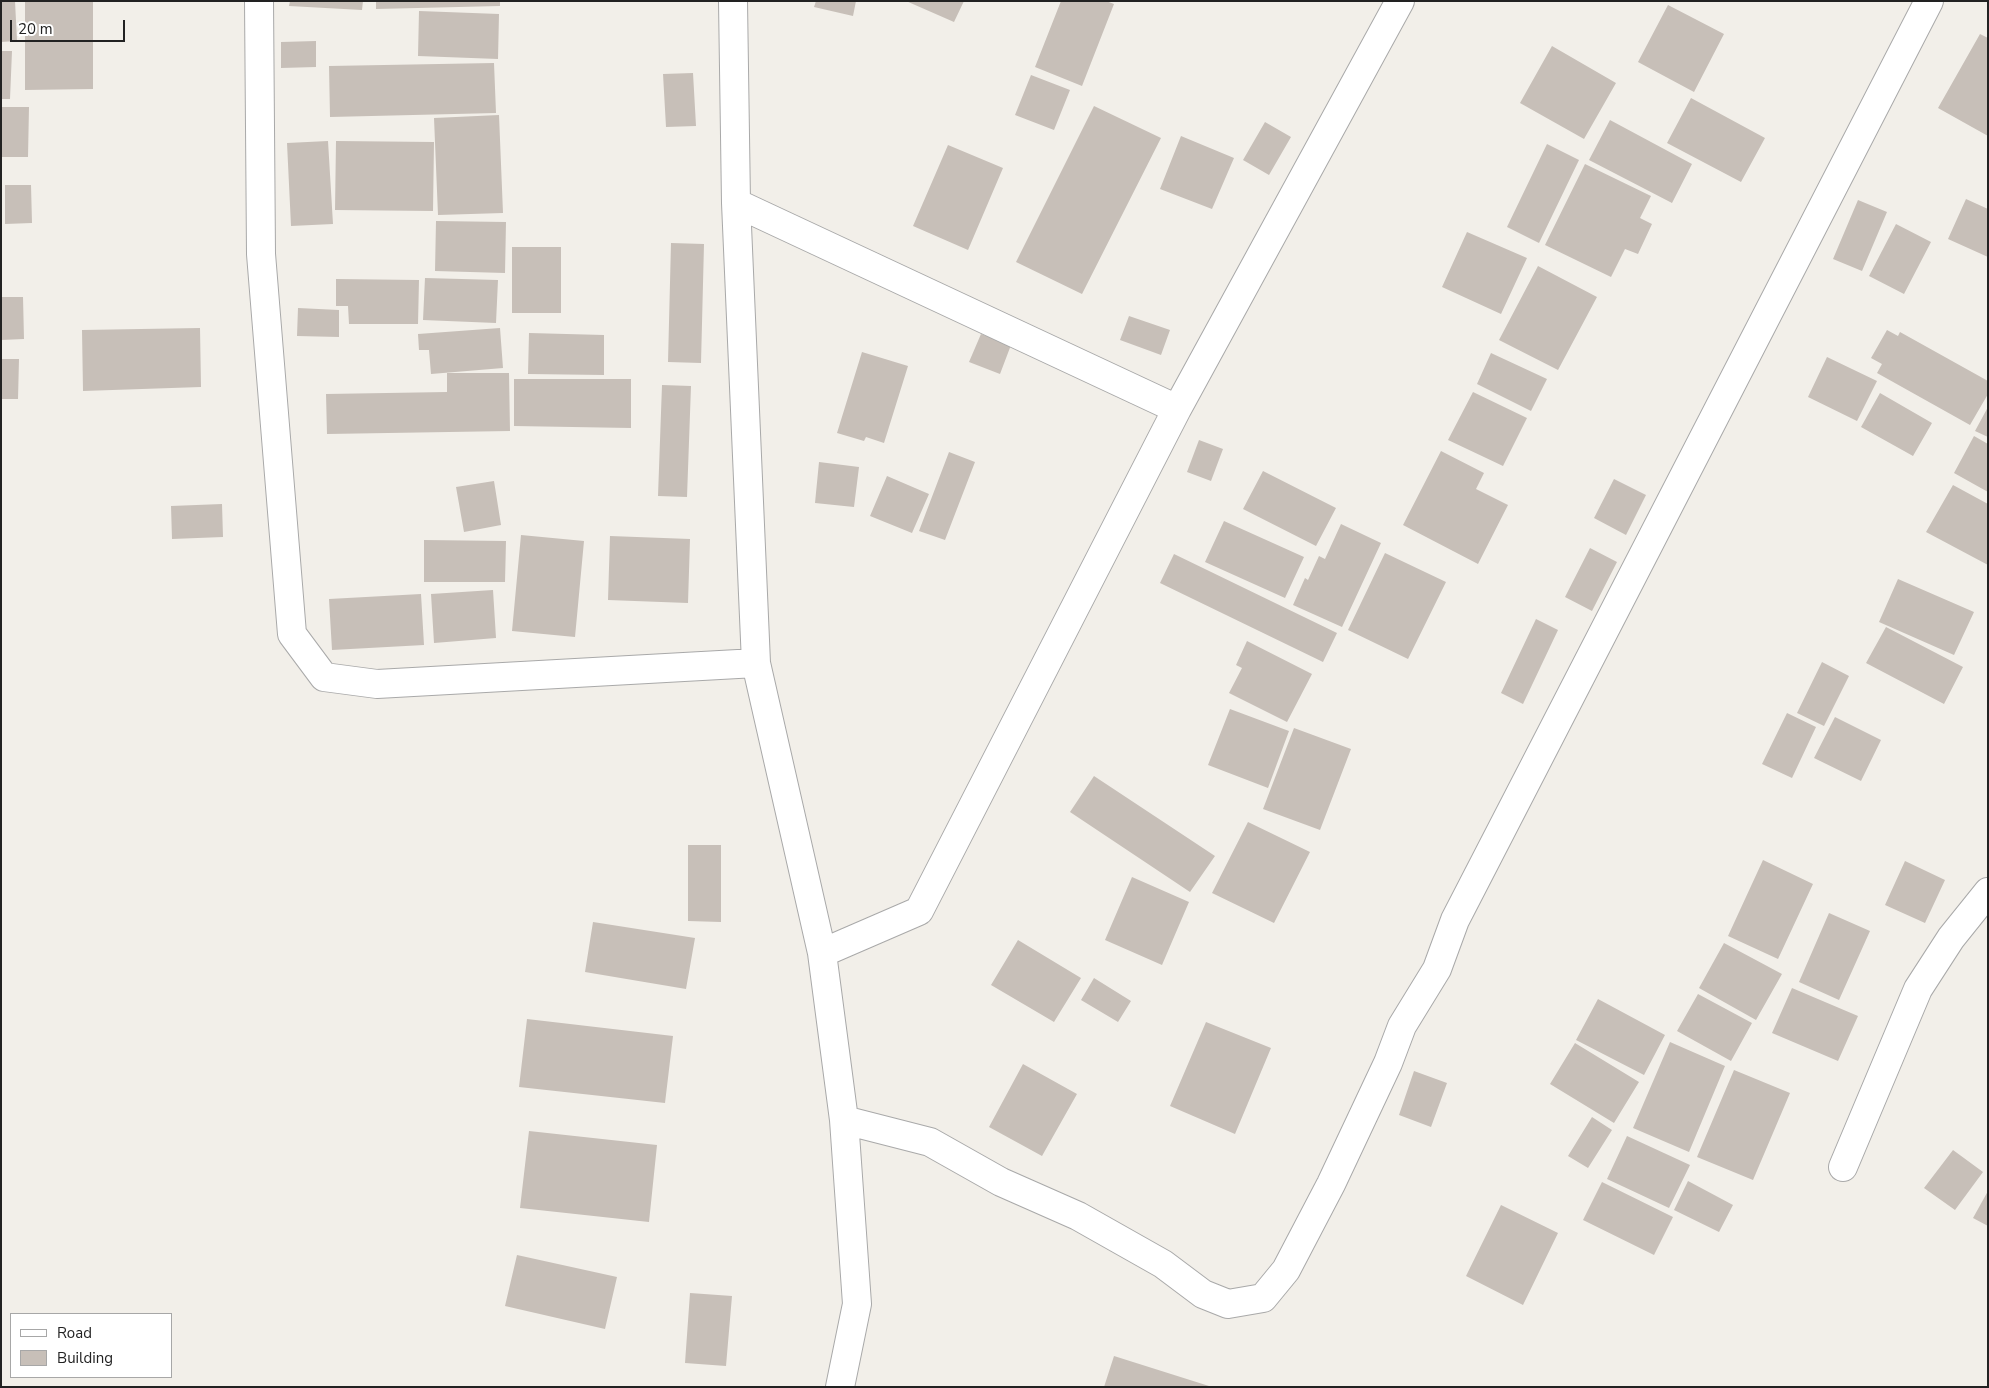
<!DOCTYPE html>
<html>
<head>
<meta charset="utf-8">
<style>
  body { margin:0 }
  #map { position:relative; width:1989px; height:1388px; overflow:hidden; background:#f2efe9; font-family:"Nunito Sans",sans-serif }
  canvas { display:block }
  .frame { position:absolute; inset:0; border:2px solid #222; pointer-events:none }
  .legend { position:absolute; left:10px; top:1313px; width:162px; height:65px; box-sizing:border-box; background:#fff; border:1px solid #a7a7a7; margin:0; padding:6px 9px; list-style:none; font-size:15px; color:#222 }
  .legend li { display:flex; align-items:center; gap:10px; height:25px }
  .legend b { width:25px; border:1px solid #a7a7a7 }
  .scale { position:absolute; left:10px; top:20px; width:115px; height:22px; box-sizing:border-box; border:2px solid #222; border-top:0; padding-left:6px; font-size:15px; line-height:18px; white-space:nowrap; color:#222; -webkit-text-stroke:4px #fff; paint-order:stroke }
</style>
</head>
<body>
<div id="map">
<canvas width="1989" height="1388"></canvas>
<div class="frame"></div>
<ul class="legend">
<li><b style="height:6px;background:#fff"></b>Road</li>
<li><b style="height:14px;background:#c7bfb8"></b>Building</li>
</ul>
<div class="scale">20 m</div>
</div>
<script>
const context = document.querySelector('canvas').getContext('2d');
context.lineJoin = 'round';
function paint(path, color) {
  context.fillStyle = color;
  context.fill(path, 'evenodd');
}
function trace(path, color, width, dash) {
  context.strokeStyle = color;
  context.lineWidth = width;
  context.lineCap = dash ? 'butt' : 'round';
  context.setLineDash(dash || []);
  context.stroke(path);
}
paint(new Path2D(`
  M15,1L17,41L1,42V2Z
  M25,1H93V89L25,90Z
  M290,1H363L362,10L289,6Z
  M376,1H500V6L376,9Z
  M816,1H856L853,16L814,7Z
  M906,1H964L954,22Z
  M1061,1H1106L1114,4L1082,86L1035,67Z
  M1668,5L1724,34L1694,92L1638,62Z
  M419,11L499,14L498,59L418,56Z
  M1980,34L1988,38V136L1938,108Z
  M316,41V67L281,68V42Z
  M1552,46L1616,83L1584,139L1520,103Z
  M1,51H12L10,99H1Z
  M494,63L496,113L330,117L329,66Z
  M693,73L696,126L666,127L663,74Z
  M1031,75L1070,90L1054,130L1015,115Z
  M1691,98L1765,138L1741,182L1667,143Z
  M1094,106L1161,138L1082,294L1016,262Z
  M1,107H29L28,157H1Z
  M499,115L503,213L438,215L434,118Z
  M1610,120L1692,164L1672,203L1589,160Z
  M1265,122L1291,137L1269,175L1243,160Z
  M1181,136L1234,158L1212,209L1160,189Z
  M328,141L333,224L291,226L287,143Z
  M336,141L434,142L433,211L335,210Z
  M1547,144L1579,160L1539,243L1507,227Z
  M948,145L1003,168L968,250L913,226Z
  M1585,164L1651,196L1640,218L1652,224L1638,254L1625,249L1611,277L1545,245Z
  M5,185H31L32,223L5,224Z
  M1966,199L1988,209V257L1948,239Z
  M1858,200L1887,212L1862,271L1833,259Z
  M436,221L506,222L505,273L435,271Z
  M1896,224L1931,242L1904,294L1869,276Z
  M1467,232L1527,258L1501,314L1442,287Z
  M671,243L704,244L701,363L668,362Z
  M512,247H561V313H512Z
  M1538,266L1597,297L1558,370L1499,340Z
  M425,278L498,280L496,323L423,320Z
  M336,279L419,280L418,324H349L348,306H336Z
  M1,297H23L24,339L1,340Z
  M298,308L339,310V337L297,336Z
  M1129,316L1170,330L1161,355L1120,340Z
  M200,328L201,387L83,391L82,330Z
  M500,328L503,368L431,374L429,350H419L418,334Z
  M1887,330L1898,336L1900,332L1988,381V394L1970,425L1877,373L1882,364L1871,358Z
  M529,333L604,335V375L528,374Z
  M981,334L1011,345L1000,374L969,362Z
  M862,352L908,366L884,443L866,437L864,441L837,433Z
  M1491,353L1547,379L1531,411L1477,384Z
  M1827,357L1877,381L1857,421L1808,397Z
  M1,359H19L18,399H1Z
  M447,373H509L510,431L327,434L326,394L447,392Z
  M514,379H631V428L514,426Z
  M662,385L691,386L687,497L658,496Z
  M1473,392L1527,418L1503,466L1448,440Z
  M1880,393L1932,423L1913,456L1861,427Z
  M1988,407V437L1975,431Z
  M1974,436L1988,444V492L1954,473Z
  M1199,440L1223,449L1211,481L1187,472Z
  M1441,451L1484,473L1476,489L1508,505L1478,564L1403,525Z
  M949,452L975,462L945,540L919,531Z
  M819,462L859,467L854,507L815,503Z
  M1263,471L1336,508L1316,546L1243,509Z
  M887,476L929,494L912,533L870,516Z
  M1614,479L1646,495L1626,535L1594,518Z
  M494,481L501,525L464,532L456,487Z
  M1953,485L1988,504V565L1926,532Z
  M222,504L223,537L172,539L171,506Z
  M1224,521L1304,557L1285,598L1205,562Z
  M1341,524L1381,543L1342,627L1293,605L1305,578L1308,580L1319,556L1325,559Z
  M521,535L584,541L575,637L512,631Z
  M610,536L690,539L688,603L608,600Z
  M424,540L506,541L505,582H424Z
  M1590,548L1617,562L1592,611L1565,597Z
  M1385,553L1446,582L1408,659L1348,630Z
  M1174,554L1337,633L1323,662L1160,583Z
  M1898,579L1974,612L1954,655L1879,622Z
  M493,590L496,638L434,643L431,594Z
  M421,594L424,645L332,650L329,599Z
  M1536,619L1558,630L1523,704L1501,693Z
  M1886,627L1963,667L1944,704L1866,663Z
  M1247,641L1312,674L1287,722L1229,693L1242,668L1236,665Z
  M1822,662L1849,676L1824,726L1797,713Z
  M1230,709L1289,731L1268,788L1208,765Z
  M1787,713L1816,727L1792,778L1762,764Z
  M1835,717L1881,740L1861,781L1814,758Z
  M1294,728L1351,749L1320,830L1263,809Z
  M1094,776L1215,856L1190,892L1070,812Z
  M1248,822L1310,852L1274,923L1212,893Z
  M688,845H721V922L688,921Z
  M1763,860L1813,884L1778,959L1728,936Z
  M1905,861L1945,880L1925,923L1885,905Z
  M1132,877L1189,902L1162,965L1105,940Z
  M1829,913L1870,931L1839,1000L1799,982Z
  M593,922L695,938L686,989L585,972Z
  M1018,940L1081,978L1054,1022L991,985Z
  M1724,943L1782,974L1756,1020L1699,988Z
  M1094,978L1131,1001L1118,1022L1081,1000Z
  M1792,988L1858,1016L1838,1061L1772,1033Z
  M1698,994L1752,1023L1731,1061L1677,1031Z
  M1598,999L1665,1035L1644,1075L1576,1040Z
  M527,1019L673,1036L665,1103L519,1087Z
  M1206,1022L1271,1048L1235,1134L1170,1106Z
  M1670,1042L1725,1066L1689,1152L1633,1128Z
  M1575,1043L1639,1082L1614,1123L1550,1084Z
  M1023,1064L1077,1094L1042,1156L989,1127Z
  M1734,1070L1790,1093L1753,1180L1697,1157Z
  M1414,1071L1447,1083L1431,1127L1399,1115Z
  M1592,1117L1612,1130L1588,1168L1568,1156Z
  M529,1131L657,1145L649,1222L520,1208Z
  M1627,1136L1690,1165L1669,1208L1607,1179Z
  M1953,1150L1983,1172L1955,1210L1924,1188Z
  M1688,1181L1733,1205L1719,1232L1674,1210Z
  M1602,1182L1673,1217L1654,1255L1583,1220Z
  M1988,1191V1226L1973,1218Z
  M1501,1205L1558,1233L1523,1305L1466,1276Z
  M517,1255L617,1277L605,1329L505,1306Z
  M690,1293L732,1296L726,1366L685,1363Z
  M1114,1356L1209,1386V1387H1104Z`), '#c7bfb8');
const street = new Path2D(`
  M259,1L261,254L292,634L324,677L377,684L756,663
  M733,1L736,203L756,663L822,953L844,1120L857,1304L840,1387
  M736,203L1177,409
  M822,953L919,911L1177,409L1400,1
  M844,1120L930,1142L1001,1182L1078,1216L1163,1264L1203,1294L1228,1304L1263,1298L1286,1270L1331,1184L1388,1063L1402,1026L1437,969L1455,920L1929,1
  M1843,1167L1918,989L1951,938L1988,892`);
trace(street, '#a9a9a9', 30);
trace(street, '#fff', 28);
</script>
</body>
</html>
